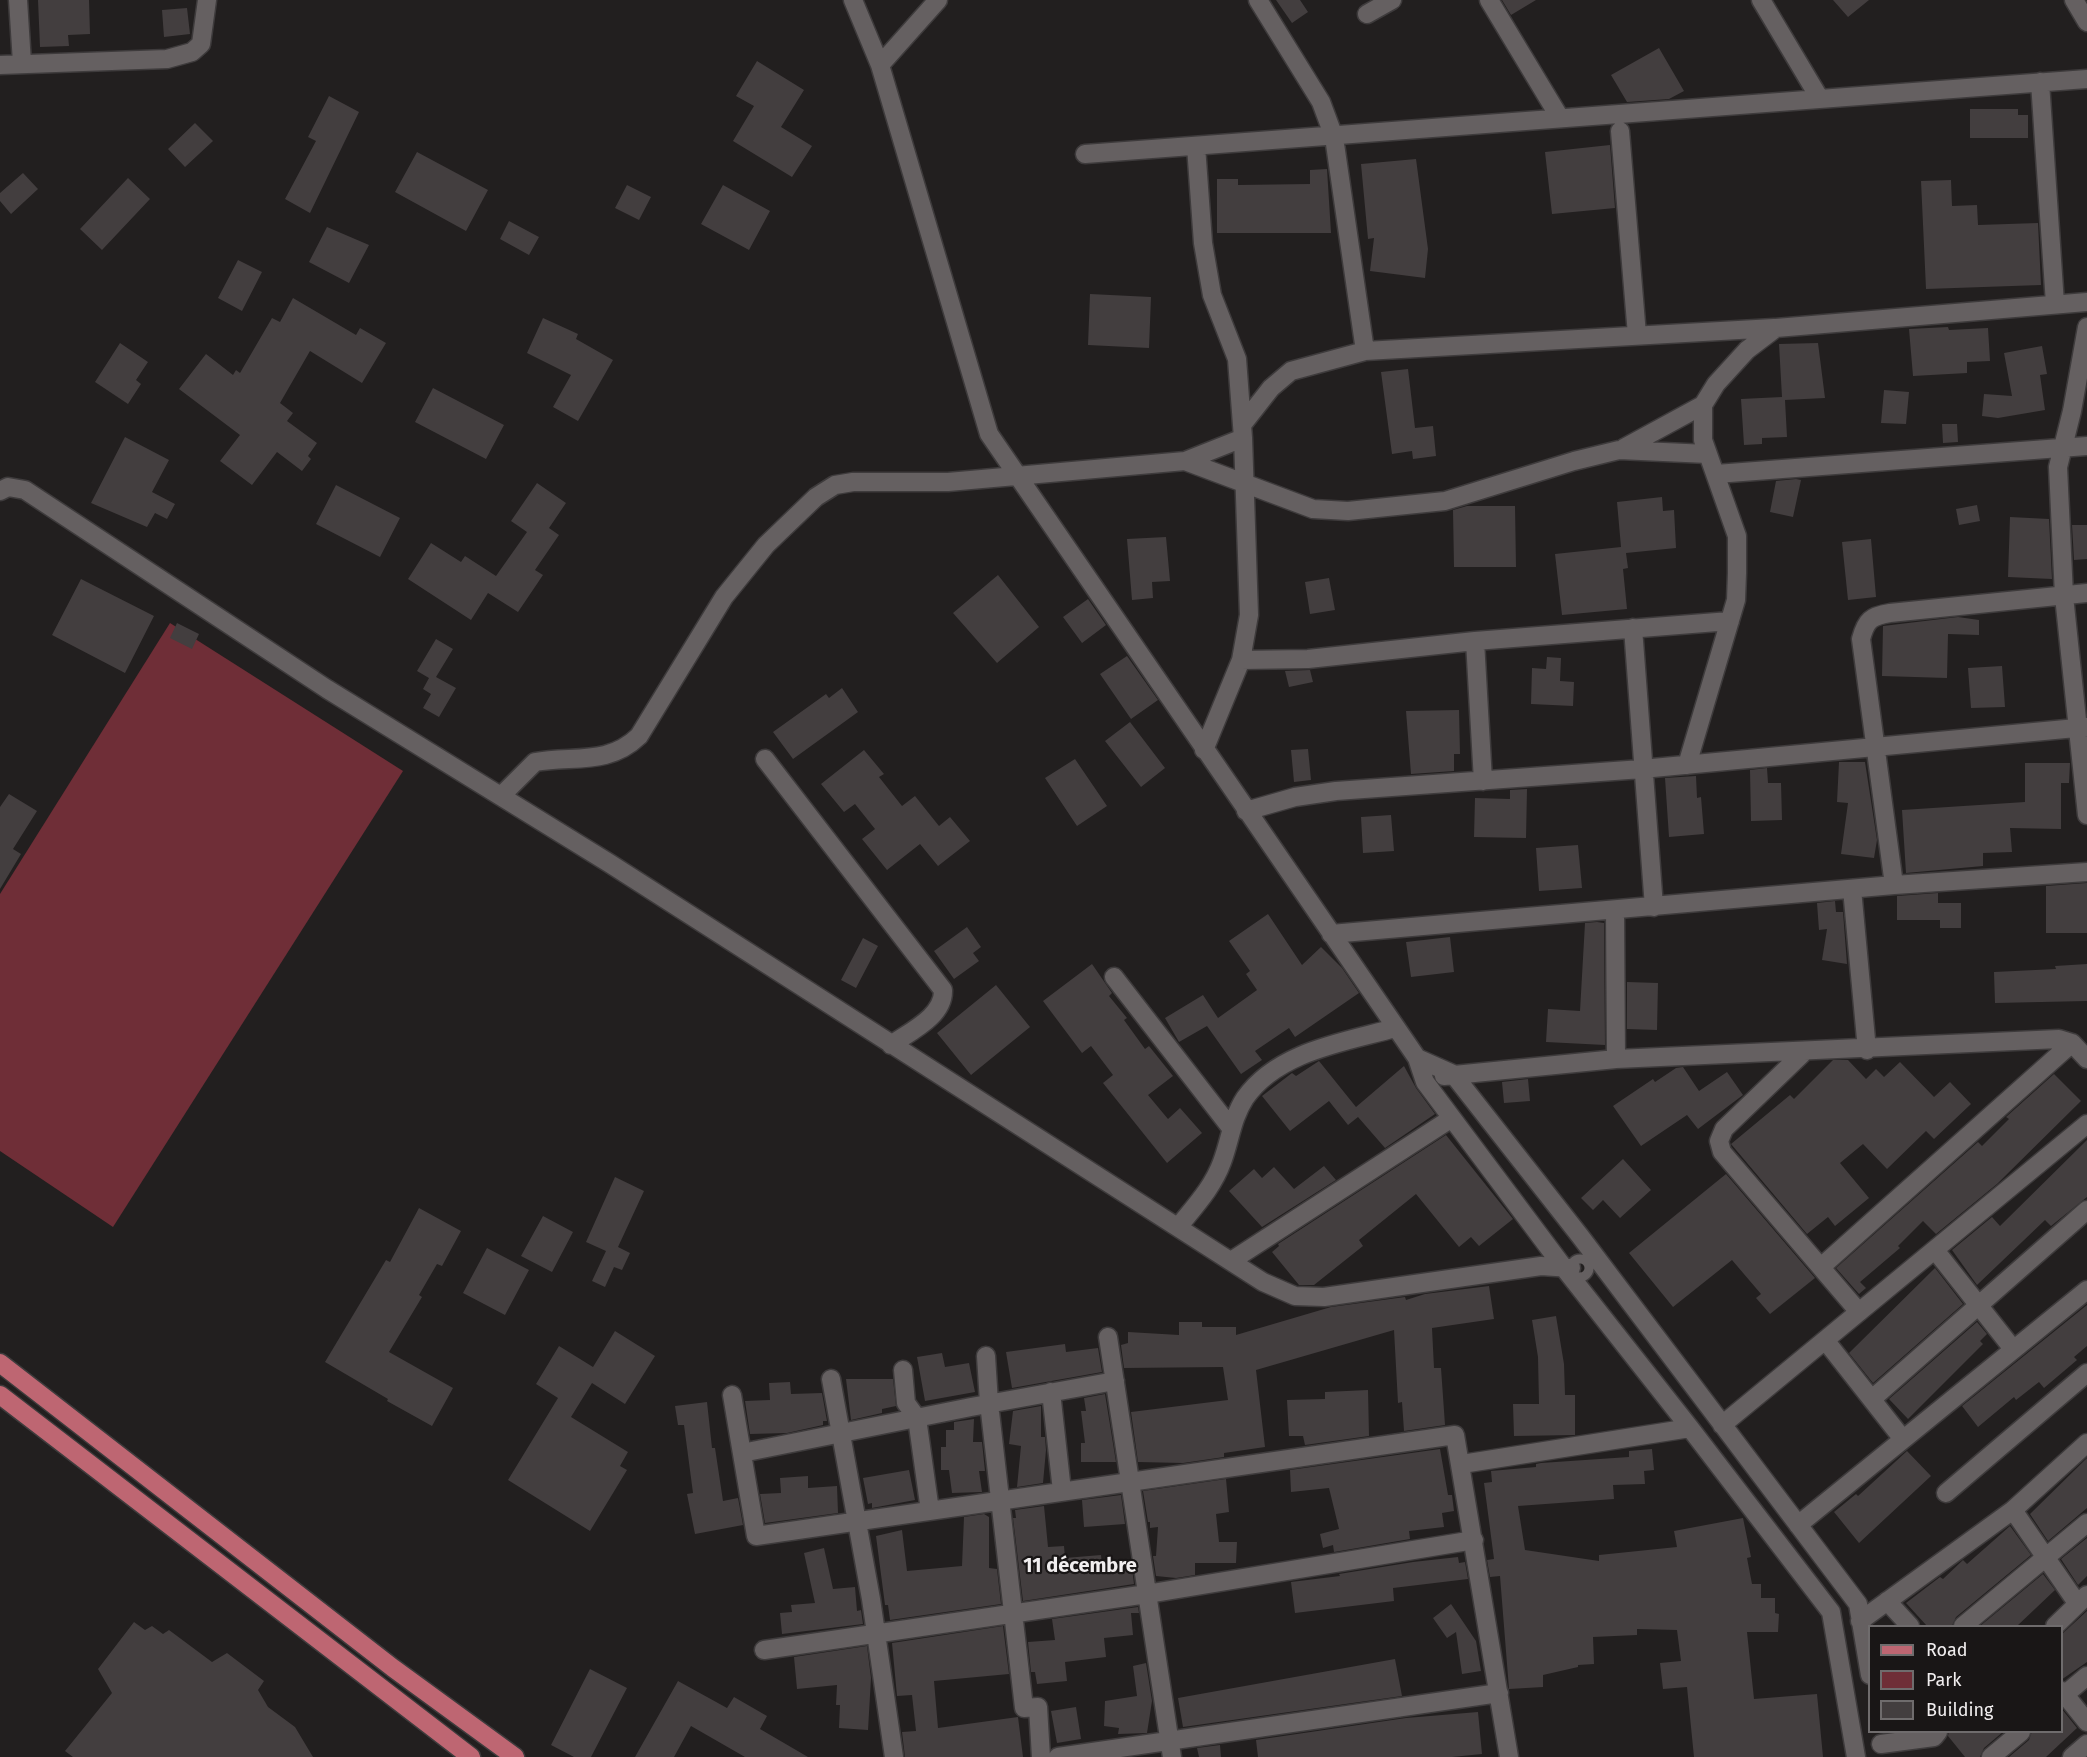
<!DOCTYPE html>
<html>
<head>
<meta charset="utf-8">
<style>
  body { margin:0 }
  #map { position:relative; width:2087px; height:1757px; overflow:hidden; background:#221f1f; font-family:"Fira Sans",sans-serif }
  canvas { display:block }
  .legend { position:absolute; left:1868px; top:1625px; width:195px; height:108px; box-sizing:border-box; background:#191616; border:2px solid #6f6c6d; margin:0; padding:8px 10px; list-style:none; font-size:18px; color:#f1eeef }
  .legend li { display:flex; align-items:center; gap:12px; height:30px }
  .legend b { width:30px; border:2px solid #6f6c6d }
</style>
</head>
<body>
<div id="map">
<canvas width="2087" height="1757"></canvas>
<ul class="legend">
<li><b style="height:8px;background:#be6672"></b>Road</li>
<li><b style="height:16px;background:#6f2e37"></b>Park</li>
<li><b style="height:16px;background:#433e3f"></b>Building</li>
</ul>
</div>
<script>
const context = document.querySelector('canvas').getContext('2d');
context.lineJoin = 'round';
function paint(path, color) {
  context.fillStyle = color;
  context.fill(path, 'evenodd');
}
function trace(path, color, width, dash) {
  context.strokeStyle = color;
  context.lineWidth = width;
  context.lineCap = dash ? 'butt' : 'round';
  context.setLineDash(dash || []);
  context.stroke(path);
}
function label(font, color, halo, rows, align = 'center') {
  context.font = font + ' "Fira Sans",sans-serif';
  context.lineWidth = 4.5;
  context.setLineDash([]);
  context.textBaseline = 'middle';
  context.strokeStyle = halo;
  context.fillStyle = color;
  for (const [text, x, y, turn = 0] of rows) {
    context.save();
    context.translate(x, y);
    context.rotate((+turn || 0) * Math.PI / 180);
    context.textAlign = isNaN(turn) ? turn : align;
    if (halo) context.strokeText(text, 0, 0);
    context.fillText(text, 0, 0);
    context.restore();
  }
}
paint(new Path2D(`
  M170,623L403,771L113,1227L0,1151V894Z`), '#6f2e37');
paint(new Path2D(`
  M38,0H89L90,34L68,35L69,46L40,47Z
  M1276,0H1300L1308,12L1292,23Z
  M1502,0H1536L1511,15Z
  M1833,0H1869L1848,17Z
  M187,8L190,34L164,37L162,10Z
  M1659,48L1684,91L1669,99L1627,102L1611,75Z
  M757,61L804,90L781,127L812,146L792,177L733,141L754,106L736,96Z
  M329,96L359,112L310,213L285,199L316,141L308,137Z
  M1970,109H2018V115H2028V138H1970Z
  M195,123L213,141L185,167L168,149Z
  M1610,145L1615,208L1552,214L1545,152Z
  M417,152L488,190L466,231L395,192Z
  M1416,159L1428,249L1425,278L1370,271L1374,238L1368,239L1361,164Z
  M1327,169L1331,233H1217V179H1238V185L1310,184V170Z
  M23,173L38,189L11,214L0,201V193Z
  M128,178L150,199L102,250L80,229Z
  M1951,180L1952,206L1977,205L1978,225L2038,223L2041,285L1926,289L1921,181Z
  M627,185L651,197L639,220L615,208Z
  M723,185L770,211L749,250L701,224Z
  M509,221L539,237L529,255L500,239Z
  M327,227L369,245L349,283L309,262Z
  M238,260L262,272L242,311L218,298Z
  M1090,294L1151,297L1149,348L1088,345Z
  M293,298L356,335L360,328L386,343L362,383L310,351L280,403L293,413L287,421L317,443L308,456L311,459L302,471L277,452L252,485L220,461L240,435L179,389L206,354L233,375L236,370L240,373L272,318L280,322Z
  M543,318L578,334L576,339L613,360L578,421L553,407L571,375L527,353Z
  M1948,327L1949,330L1988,328L1990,361L1967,362V373L1913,376L1909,329Z
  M120,343L148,362L136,380L141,384L128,404L95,382Z
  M1818,343L1825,398L1785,400L1787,437L1762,438V444L1744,445L1741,399L1782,397L1779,344Z
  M2042,346L2047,374L2040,375L2045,410L1998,418L1982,416L1984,394L2012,396L2004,353Z
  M1408,369L1415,428L1433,426L1436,456L1413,459L1412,451L1392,454L1381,372Z
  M433,388L504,425L486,459L415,422Z
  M1884,390L1909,392L1906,424L1881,423Z
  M1942,424H1957L1958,442L1943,443Z
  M125,437L169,460L152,492L175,504L167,519L155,513L147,527L91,503Z
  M1796,479L1801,480L1793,517L1770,512L1776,481Z
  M537,483L566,503L549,528L559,535L535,570L543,575L518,612L488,593L471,620L408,579L431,543L461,562L465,556L496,576L527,532L511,521Z
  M336,485L400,518L380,557L316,524Z
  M1662,497L1663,511L1674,510L1676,548L1626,553L1628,568L1623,569L1627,609L1562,615L1555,554L1621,547L1617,502Z
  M1977,505L1980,521L1959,525L1956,509Z
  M1467,506H1515L1516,567H1454L1453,510Z
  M2010,517L2049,519L2052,579L2008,577Z
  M2072,525H2087V559L2074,560Z
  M1166,537L1170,581L1152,582L1153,598L1132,600L1127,539Z
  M1871,539L1876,597L1848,600L1842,542Z
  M998,575L1039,627L997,663L953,613Z
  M1329,578L1335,610L1310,614L1305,582Z
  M81,579L154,616L125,673L52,635Z
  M1088,599L1106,625L1082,643L1063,617Z
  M1958,617L1979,620V635L1948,634L1947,678L1882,676L1883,626Z
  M177,623L199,634L192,649L170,638Z
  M436,639L453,649L436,677L456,688L439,717L423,708L431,694L423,689L429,678L417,671Z
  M1127,656L1158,700L1131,719L1100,674Z
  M1547,657L1561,658L1560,681L1574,682L1573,706L1531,704L1532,668L1546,669Z
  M2002,666L2005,707L1971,708L1968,668Z
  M1310,670L1313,682L1289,687L1285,671Z
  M842,688L858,712L793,759L773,732L826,694L829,698Z
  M1459,710L1460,754H1454V771L1411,774L1406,711Z
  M1130,722L1165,768L1141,787L1105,741Z
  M1308,749L1311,780L1294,782L1291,750Z
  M864,750L884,774L879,777L902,806L915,796L939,826L950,817L970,841L938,866L920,844L887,870L862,839L875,829L855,804L844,812L821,784Z
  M1075,759L1107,806L1077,826L1045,778Z
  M1839,762H1865L1877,840L1874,858L1841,854L1848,803L1837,802Z
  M2025,763H2070L2069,783H2061V829L2010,828L2012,852L1983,853V866L1906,873L1902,810L2025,802Z
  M1767,768L1768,783H1781L1782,820L1751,821L1750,770Z
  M1696,776L1697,798L1701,797L1704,834L1669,837L1665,778Z
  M1527,789L1526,838L1474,837L1475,798L1510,799V790Z
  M9,794L37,811L13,849L21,854L0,889V807Z
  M1391,815L1394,851L1363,853L1361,817Z
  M1578,845L1582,888L1539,891L1536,848Z
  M2087,883V933H2046V886Z
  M1938,893V903H1961V928H1940V920H1897V896Z
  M1835,901L1836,912H1843L1847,964L1822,960L1827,929L1819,930L1817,903Z
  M1268,914L1302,965L1321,947L1342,968L1359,993L1295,1037L1289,1028L1255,1051L1262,1060L1241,1074L1207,1026L1179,1042L1165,1018L1203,995L1218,1018L1257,990L1246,974L1250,971L1229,941Z
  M1597,922L1604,923L1605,1045L1546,1042L1548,1009L1580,1011L1585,923Z
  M967,927L981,947L973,953L979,961L954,979L934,951Z
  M1450,937L1454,972L1411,977L1406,942Z
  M863,938L878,946L856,988L841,980Z
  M1092,964L1112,993L1109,996L1127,1018L1124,1020L1145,1049L1149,1046L1173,1076L1148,1095L1168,1119L1180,1108L1202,1133L1167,1163L1103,1083L1113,1075L1091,1046L1082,1053L1043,1001Z
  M2087,964V1001L1995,1003L1994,972L2056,969L2055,966Z
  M1627,982L1658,983L1657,1030L1627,1029Z
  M996,985L1030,1027L971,1075L937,1033Z
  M1833,1060H1848L1866,1079L1876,1069L1884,1077L1900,1062L1934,1097L1950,1082L1971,1104L1934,1139L1926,1131L1887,1169L1863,1144L1840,1163L1869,1198L1835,1226L1828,1217L1807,1234L1731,1144L1790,1095L1794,1099Z
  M1319,1061L1356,1107L1404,1066L1416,1088L1435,1114L1385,1148L1358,1117L1348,1125L1329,1101L1290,1131L1262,1096L1292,1073L1296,1076Z
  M1683,1067L1699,1091L1727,1072L1743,1095L1698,1129L1687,1115L1641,1146L1613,1106L1653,1079L1655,1082L1676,1068Z
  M2054,1074L2081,1101L1997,1184L1936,1234L1923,1221L1898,1246L1900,1248L1860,1282L1866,1288L1859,1294L1836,1268L1978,1142L1982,1146L2009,1119L2006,1117Z
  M1528,1079L1530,1101L1504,1103L1502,1082Z
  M1446,1135L1513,1219L1479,1246L1471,1237L1459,1247L1416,1194L1359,1240L1363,1246L1314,1285H1299L1272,1252L1279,1246L1278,1244Z
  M2087,1140V1197L2051,1226L2045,1220L1977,1285L1952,1250L1992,1217L2000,1226Z
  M1623,1159L1651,1190L1620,1218L1603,1200L1593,1210L1581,1198Z
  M1324,1166L1336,1180L1262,1227L1229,1191L1254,1169L1262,1178L1274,1167L1294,1189Z
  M1726,1174L1815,1278L1770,1314L1756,1298L1761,1294L1732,1260L1673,1307L1629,1253Z
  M615,1177L644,1191L618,1247L630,1253L622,1270L614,1267L605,1287L592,1281L606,1251L586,1242Z
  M419,1208L461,1231L442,1266L437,1264L419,1295L422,1297L389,1352L453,1388L432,1426L387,1401L388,1399L325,1362L386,1260L390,1262Z
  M543,1216L573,1232L552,1272L521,1256Z
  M487,1248L529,1270L505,1315L463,1293Z
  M1935,1268L1963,1304L1873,1383L1849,1353Z
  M1489,1286L1494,1319L1432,1328L1434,1368H1441L1445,1425L1404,1431L1402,1402L1398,1403L1394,1330L1256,1370L1265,1447L1224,1453V1457L1183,1463L1138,1462L1131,1412L1228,1400L1223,1367L1124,1368L1121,1345L1128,1343V1332L1179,1335V1322H1202V1327H1236V1335L1331,1307L1405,1297L1406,1300L1425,1294Z
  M2087,1305V1346L2074,1357L2077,1360L2044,1388L2039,1382L2016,1400L2014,1397L1978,1427L1962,1406Z
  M1556,1316L1564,1364L1565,1395H1575V1435L1514,1436L1513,1404H1539L1538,1357L1532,1320Z
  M1977,1322L1987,1334L1980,1341L1983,1344L1908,1419L1889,1399Z
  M615,1331L655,1356L625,1404L592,1383L571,1417L628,1452L620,1466L627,1470L590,1531L508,1480L558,1398L536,1384L559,1346L593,1367Z
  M1065,1344L1066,1352L1098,1348L1102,1372L1012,1388L1006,1352Z
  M942,1353L945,1367L969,1363L975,1392L925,1401L917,1357Z
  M846,1379H893L896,1406L882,1409V1413L851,1420Z
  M790,1382L791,1394L822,1393L827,1421H823V1425L787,1433L750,1434L745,1401L770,1400L769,1383Z
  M1368,1390L1369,1436L1305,1445L1303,1436H1289L1287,1400L1325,1399V1392Z
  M1105,1394L1116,1462H1081V1443H1085L1081,1411H1086L1084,1398Z
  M707,1402L712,1448H715L723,1501L738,1498L743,1525L695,1534L687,1494L693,1493L684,1425H678L675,1406Z
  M1041,1406V1437H1045L1046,1450L1043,1483L1017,1487L1021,1446L1009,1444L1013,1411Z
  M974,1419L973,1442H982L985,1471H979L982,1492L952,1493L949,1470H941V1447H946V1430H954V1422Z
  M1440,1449L1448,1495H1452L1454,1511L1442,1513L1444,1527L1409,1531L1410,1539L1334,1552L1333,1545L1323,1548L1320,1534L1339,1529L1329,1488L1291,1492L1290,1470Z
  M1652,1449L1654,1470L1644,1471L1645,1484L1613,1485L1614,1499L1518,1506L1525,1550L1599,1561V1555L1677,1547L1674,1531L1743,1518L1751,1557L1747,1558L1752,1584H1761V1598H1775V1613L1779,1614L1778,1632H1747L1754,1699L1817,1694L1823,1757H1694L1687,1687L1663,1689L1660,1663L1681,1661L1677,1630L1637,1629V1635L1593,1637L1594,1664L1578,1665V1667L1543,1675V1687L1509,1689L1500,1576L1490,1577L1487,1560L1494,1559L1484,1483L1492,1482L1491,1471L1536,1467V1464L1541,1463L1629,1457V1451Z
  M1907,1451L1931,1476L1859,1543L1834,1512L1856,1494L1858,1496Z
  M2087,1458V1508L2048,1541L2030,1514Z
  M909,1470L915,1500L872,1508V1503L868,1504L863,1478Z
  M808,1476V1488L837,1486L838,1513L765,1523L760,1494L781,1493L780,1478Z
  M1226,1479L1229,1512L1216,1514L1219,1542H1237L1236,1563H1195V1575L1176,1578L1156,1576L1153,1556H1156L1158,1527L1150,1528V1522H1148L1143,1491Z
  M1121,1495L1125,1524L1084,1527L1082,1500Z
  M1044,1506L1048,1547L1064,1546L1065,1558L1101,1555L1102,1565L1131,1560L1134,1584L1023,1601L1013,1518H1016L1015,1510Z
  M984,1514L989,1517V1568L997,1569L1001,1604L890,1620L888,1605H885L876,1536L902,1530L907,1571L962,1566L964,1517Z
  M2010,1526L2031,1555L1956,1617L1952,1626H1927L1906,1603L1940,1577L1943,1579L1963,1560L1967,1564Z
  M2087,1538V1576L2078,1585L2061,1559Z
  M824,1548L833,1589L855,1587L857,1611L861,1610L863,1624L782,1634L780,1613L792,1612L791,1605L815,1603L804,1553Z
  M1458,1557L1459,1563L1465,1562L1468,1579L1393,1588L1394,1601L1295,1613L1291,1582L1340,1576L1339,1574L1413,1562Z
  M2043,1574L2055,1590L2017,1626H1980Z
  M1451,1604L1476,1641L1481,1671L1462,1674L1456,1632L1447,1638L1433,1618Z
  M1138,1607L1139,1613H1131L1133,1635L1104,1638L1106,1657L1065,1662L1067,1681L1037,1684L1035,1672H1031L1028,1642L1055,1640L1052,1619Z
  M2087,1611V1662L2061,1680V1635Z
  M134,1622L145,1630L152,1626L163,1634L169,1630L212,1662L227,1653L264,1681L258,1690L268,1707L295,1727L313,1757H73L65,1751L112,1693L98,1669Z
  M1003,1626L1009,1674L934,1681L938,1728L1018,1717L1023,1757H905L902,1732L916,1731L912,1695L897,1696L892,1643Z
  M867,1646L871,1678L868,1730L839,1728L840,1705H836L837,1685L797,1689L794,1657Z
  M1395,1659L1402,1696L1183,1727L1178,1698Z
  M1146,1663L1152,1701L1147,1733L1118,1734L1119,1728L1104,1726L1105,1701L1137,1696L1133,1666Z
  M590,1669L627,1688L591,1757H574L551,1745Z
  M678,1681L727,1708L734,1697L767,1716L760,1729L808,1757H745L691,1726L674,1757H635Z
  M1076,1707L1081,1739L1057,1743L1051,1711Z
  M2061,1708L2077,1728L2046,1757H2009L2029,1740L2032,1731H2061Z
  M1478,1712L1482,1754L1452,1757H1258L1256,1740L1406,1718Z
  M1949,1731H2004L1984,1748L1980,1757H1965L1948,1736Z
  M1220,1745L1221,1757H1199L1197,1748Z`), '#433e3f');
const minor = new Path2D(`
  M18,0L22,63
  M853,0L880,65L989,434L1417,1058L1425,1082L1564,1268L1690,1428L1831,1612L1856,1757
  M1258,0L1321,102L1334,137L1365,351
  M1489,0L1560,118
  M1761,0L1820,99
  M2074,0L2087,22
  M1367,14L1392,0
  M0,65L167,59L192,52L201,44L207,0
  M880,65L938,0
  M2040,82L2055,304
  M1620,131L1637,335
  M1196,146L1203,243L1212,295L1237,359L1243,438L1249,615L1241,660L1204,750
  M1085,154L2087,79
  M2087,327L2072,411L2058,467L2064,596L2087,815
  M1242,425L1271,388L1291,371L1365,351L1774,328
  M1624,448L1703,405
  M1185,461L1243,438
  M1716,474L2087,446
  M0,491L8,487L25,490L327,689L609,863L1263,1282L1295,1296L1324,1297L1541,1266L1571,1268
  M1633,628L1654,907
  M1475,641L1483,781
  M1241,660L1308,659L1475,641L1730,621
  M765,759L943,990C944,1016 911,1031 891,1045
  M1687,765L1736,600L1737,573V536L1703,440V405L1716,384L1747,350L1776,328L2087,302
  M501,796L535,762C573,755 608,766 639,736L724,597L766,545L816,497L835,485L853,482H948L1185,461L1313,509L1348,511L1445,501L1574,461L1619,450L1708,454
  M1246,811L1295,797L1336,791L1642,769L2087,727
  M1894,885L1861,639C1866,620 1871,616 1890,613L2087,593
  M1852,889L1867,1050
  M1615,911L1616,1059
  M1331,934L1894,885L2087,872
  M1114,977L1231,1128
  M1804,1052L1724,1129L1719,1141L1722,1152L1859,1312
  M1417,1058L1453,1074L1580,1236L1858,1604L1870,1675
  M1444,1076L1616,1059L2059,1039L2072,1043L2087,1059
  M1179,1226C1195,1206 1213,1187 1222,1162C1230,1141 1232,1118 1245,1098C1278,1051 1345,1042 1395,1028
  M1935,1250L2013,1349
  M1231,1261L1452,1118
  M1575.5 1268a4.5 4.5 0 1 1 9 0a4.5 4.5 0 1 1-9 0Z
  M1821,1267L2072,1043
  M1108,1337L1172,1757
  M1825,1340L1902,1438
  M986,1356L989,1403L1024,1708L1038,1707L1041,1757
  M903,1370L906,1403L917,1418L930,1511
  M831,1379L871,1599L894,1757
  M1051,1392L1062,1491
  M732,1395L756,1536L1455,1435L1509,1757
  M1872,1399L2087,1210
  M1722,1425L2087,1124
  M742,1453L971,1407L1115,1381
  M1462,1464L1690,1428
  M1946,1493L2087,1373
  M2013,1510L2077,1603
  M1798,1525L2087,1290
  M1887,1601L1910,1626
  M1860,1621L2013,1510L2087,1443
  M1963,1626L2087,1523
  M2055,1626L2087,1595
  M764,1650L1147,1594L1474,1540
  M2062,1691L2087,1722
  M2062,1697L2087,1676
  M1881,1744L1934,1737L1938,1732
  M1058,1757L1499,1693
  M1991,1757L2021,1732
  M2072,1757L2087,1744`);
const primary = new Path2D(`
  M0,1363L393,1668L515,1757
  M0,1395L471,1757`);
trace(minor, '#3e3b3c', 21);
trace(primary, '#3e3b3c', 21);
trace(minor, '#656061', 18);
trace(primary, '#be6672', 18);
label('bold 20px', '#f1eeef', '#191616', [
  ["11 décembre",1080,1566]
]);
</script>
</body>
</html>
